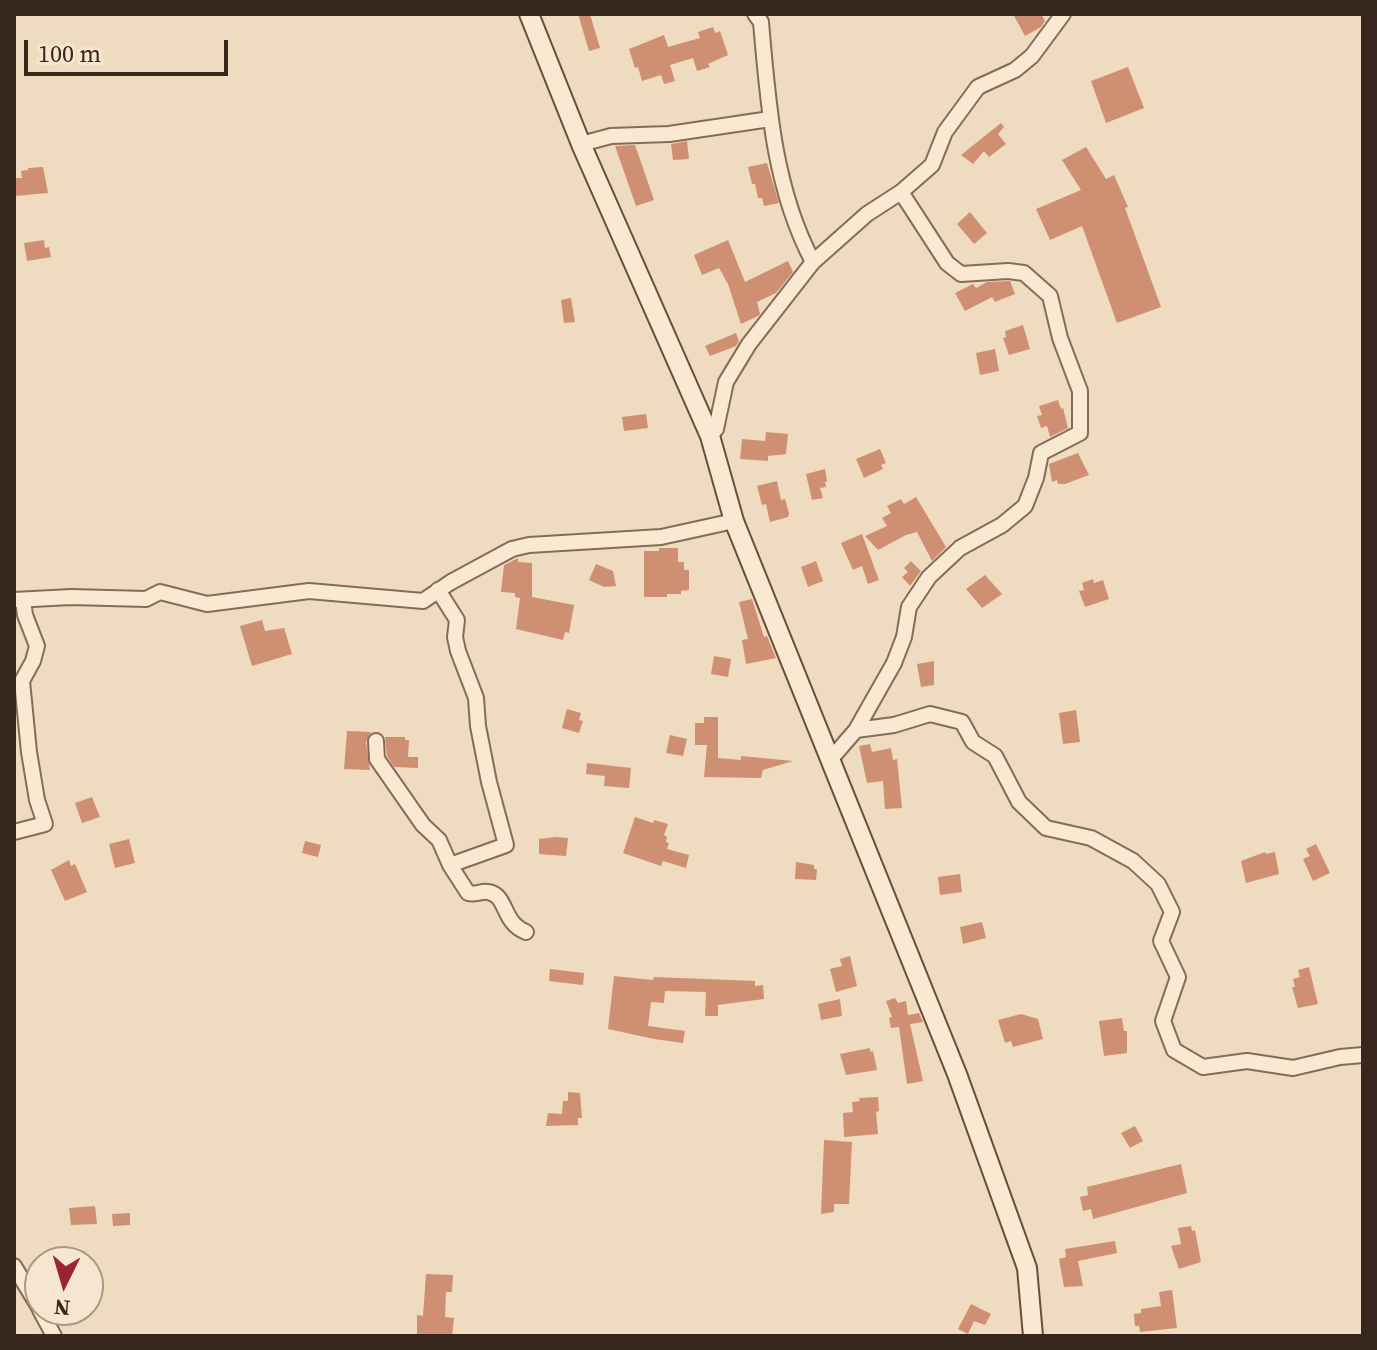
<!DOCTYPE html>
<html>
<head>
<meta charset="utf-8">
<style>
  body { margin:0 }
  #map { position:relative; width:1377px; height:1350px; overflow:hidden; background:#efdbbf; font-family:"Source Serif 4",serif }
  canvas { display:block }
  .frame { position:absolute; inset:0; border:16px solid #37261c; pointer-events:none }
  .north { position:absolute; left:24px; top:1246px; width:80px; height:80px; box-sizing:border-box; background:#f6e6cf; border:2px solid #aa9987; border-radius:50%; rotate:185deg; font-size:22px; font-weight:700; line-height:32px; text-align:center; color:#37261c }
  .north::after { content:''; display:block; margin:auto; width:28px; height:36px; background:#992533; clip-path:polygon(50% 0,100% 100%,50% 72%,0 100%) }
  .scale { position:absolute; left:24px; top:40px; width:204px; height:36px; box-sizing:border-box; border:4px solid #37261c; border-top:0; padding-left:10px; font-size:24px; line-height:28px; white-space:nowrap; color:#37261c; -webkit-text-stroke:6px #f6e6cf; paint-order:stroke }
</style>
</head>
<body>
<div id="map">
<canvas width="1377" height="1350"></canvas>
<div class="frame"></div>
<div class="north">N</div>
<div class="scale">100 m</div>
</div>
<script>
const context = document.querySelector('canvas').getContext('2d');
context.lineJoin = 'round';
function paint(path, color) {
  context.fillStyle = color;
  context.fill(path, 'evenodd');
}
function trace(path, color, width, dash) {
  context.strokeStyle = color;
  context.lineWidth = width;
  context.lineCap = dash ? 'butt' : 'round';
  context.setLineDash(dash || []);
  context.stroke(path);
}
paint(new Path2D(`
  M578,14H590L600,48L589,51Z
  M1013,14H1041L1045,21L1041,27L1025,36Z
  M713,27L715,33L720,31L728,55L708,64L710,67L697,71L693,58L670,65L675,81L664,84L661,75L642,81L638,67L635,68L629,49L664,35L668,47L700,38L698,32Z
  M1128,67L1144,108L1106,123L1091,81Z
  M1001,123L1004,127L998,134L1006,144L989,157L984,151L973,164L961,155Z
  M687,141L689,159L673,160L671,144Z
  M635,145L654,200L636,206L615,146Z
  M1086,147L1106,179L1114,175L1128,207L1125,208L1161,307L1117,323L1082,226L1050,240L1036,209L1081,190L1062,160Z
  M767,163L779,203L764,206L762,198H758L755,184H752L748,167Z
  M43,167L48,193L15,196L14,178H22L21,171L28,170V168Z
  M970,212L987,233L974,244L957,224Z
  M44,240L45,248L49,247L51,257L27,261L24,243Z
  M728,240L745,282L788,261L793,272L776,293L757,302L760,314L758,316L741,324L728,284L719,268L702,275L694,255Z
  M1010,281L1015,294L995,302L992,297L965,311L955,293L973,284L976,288L987,282Z
  M571,298L575,322L564,323L561,300Z
  M1023,325L1030,349L1009,355L1003,338L1006,337L1005,331Z
  M736,333L739,341L736,346L710,356L705,346Z
  M995,349L999,371L980,375L976,353Z
  M1058,400L1061,409L1063,408L1068,428L1050,437L1047,426L1041,428L1037,416L1042,415L1039,406Z
  M646,414L648,428L624,431L622,417Z
  M766,432L788,434L786,454L768,456V461L740,459L742,439L765,441Z
  M880,449L886,463L881,465L883,469L864,478L856,459Z
  M1078,453L1089,475L1065,484H1058L1057,480L1052,482L1049,464Z
  M825,469L827,481L825,482L826,487L820,488L823,498L812,500L806,474Z
  M777,481L781,500L785,499L789,513L788,517L770,522L766,504L762,505L757,486Z
  M916,497L946,547L932,561L917,532L906,535L878,550L865,536L887,526L882,518L891,513L887,506L901,499L904,504Z
  M862,534L879,580L868,584L862,566L853,570L841,543Z
  M659,548H678V562H684V570H689V590L681,591V594H667V597H644V551H659Z
  M518,558V562L532,563V597L574,605L569,633L565,632L563,640L516,629L520,598L515,597V593L501,592L504,565Z
  M816,561L823,581L808,587L801,567Z
  M911,561L921,571L910,586L902,577L908,572L904,568Z
  M596,564L613,571L616,586L604,587L589,580Z
  M985,575L1002,594L982,608L966,589Z
  M1093,579L1094,583L1103,580L1109,599L1085,607L1079,591L1084,590L1082,583Z
  M752,599L764,637L767,636L776,658L746,664L742,640L748,639L739,602Z
  M262,620L265,631L284,628L292,654L252,666L240,626Z
  M714,656L731,659L728,677L711,674Z
  M934,661V685L921,687L917,664Z
  M567,709L581,713L579,720L583,721L579,733L562,728Z
  M1076,710L1080,742L1063,744L1059,713Z
  M704,717H718V758L741,760V756L793,761L763,770L761,778L704,777L707,745H695V723H704Z
  M347,731L371,732L366,742L370,770L344,769Z
  M670,735L687,739L683,756L666,753Z
  M385,737H405V740H409L408,757H418V768L394,767L387,756Z
  M870,744L872,752L891,748L893,760L897,759L902,808L885,809L883,781L867,783L859,746Z
  M587,763L631,768L629,788L604,786L605,776L586,774Z
  M92,797L100,817L82,823L75,803Z
  M635,817L653,823L654,820L668,824L664,835L667,837L666,842L669,843L667,849L689,855L686,868L663,861L661,866L623,853Z
  M555,837L568,838L566,856L539,854V839Z
  M129,839L135,863L115,868L109,844Z
  M305,841L321,845L318,857L302,853Z
  M1316,844L1330,873L1313,881L1303,859L1310,856L1306,849Z
  M1265,852L1266,854L1275,852L1279,874L1246,883L1241,861Z
  M69,860L71,866L75,864L87,892L65,901L51,870Z
  M796,862L814,865V869H817L816,880L795,879Z
  M960,874L962,892L940,895L938,877Z
  M982,922L986,938L963,944L960,927Z
  M850,956L857,986L836,992L830,969L842,966L840,959Z
  M1309,967L1318,1004L1298,1008L1292,987H1295L1293,979L1300,977L1298,970Z
  M550,969L584,973L583,985L549,981Z
  M614,976L653,980L654,977L755,981V986L763,985L764,999L718,1005V1016H705L706,992L665,991L664,1003L651,1002L648,1026L685,1031L683,1043L654,1039L608,1029Z
  M895,998L898,1003L906,1001L908,1015L919,1013L923,1022L910,1024L923,1081L907,1084L899,1027L891,1028L889,1018L892,1017L886,1001Z
  M840,999L842,1016L821,1020L818,1004Z
  M1021,1014L1038,1019L1043,1039L1013,1047L1011,1041L1005,1043L998,1020Z
  M1122,1018L1124,1031H1127V1053L1104,1056L1099,1021Z
  M870,1048V1052L873,1051L877,1070L846,1075L840,1054Z
  M568,1092L580,1093L582,1118H578V1125L546,1126L548,1113L562,1114L563,1101H568Z
  M878,1097L879,1111L876,1112L878,1134L844,1137L843,1113L853,1112L852,1102L860,1101L859,1098Z
  M1135,1126L1143,1141L1130,1148L1121,1133Z
  M824,1140L852,1142L849,1204H834V1212L821,1214Z
  M1181,1164L1187,1193L1093,1219L1091,1209L1083,1211L1080,1197L1088,1195L1087,1187Z
  M95,1206L97,1224L71,1225L69,1208Z
  M130,1213V1225L113,1226L112,1214Z
  M1191,1226L1192,1231L1195,1230L1201,1262L1179,1269L1171,1246L1181,1244L1178,1228Z
  M1115,1241L1117,1253L1078,1261L1083,1286L1064,1287L1059,1259L1066,1257L1065,1249Z
  M426,1274L453,1275L452,1292H446L445,1317L454,1318L452,1336H417V1315L423,1316Z
  M1172,1290L1177,1328L1140,1332L1139,1326H1135L1134,1314L1141,1313V1309L1161,1306L1159,1292Z
  M971,1304L991,1314L985,1325L974,1321L968,1334L958,1329Z`), '#cf8f73');
const street = new Path2D(`
  M755,14L761,22C768,104 774,189 813,262
  M581,144L611,136L669,134L770,119
  M710,436L716,429L726,382L749,344L813,262L867,214L901,192L932,165L945,132L978,87L1015,70L1032,56L1063,14
  M438,590L457,620L455,637L458,651L476,698L478,726L489,782L506,845L450,865
  M14,600L71,597L146,599L160,592L207,604L309,591L423,601L451,582L512,549L529,545L661,537L734,521
  M856,730L894,725L930,714L962,722L973,742L995,756L1019,802L1046,828L1091,838L1133,861L1158,884L1172,912L1161,941L1178,977L1163,1021L1174,1050L1203,1067L1247,1061L1293,1068L1340,1057L1363,1055
  M376,741L377,759L423,825L439,840L450,865L468,893C476,895 480,891 488,892C508,895 501,922 526,932
  M830,760L856,730L894,663L904,637L909,607L929,577L960,548L1002,525L1025,506L1036,478L1041,453L1080,433V391L1060,338L1050,296L1024,273L1008,271L961,274L947,263L901,192
  M14,832L45,824L37,800L29,752L22,681L33,661L37,646L25,615L23,600
  M14,1266L40,1309
  M40,1310L54,1336`);
const secondary = new Path2D(`
  M529,14L581,144L710,436L734,521L957,1074L1027,1268L1033,1336`);
trace(street, '#886b57', 18);
trace(secondary, '#6a4d3a', 22);
trace(street, '#fae9d2', 14);
trace(secondary, '#fae9d2', 18);
</script>
</body>
</html>
